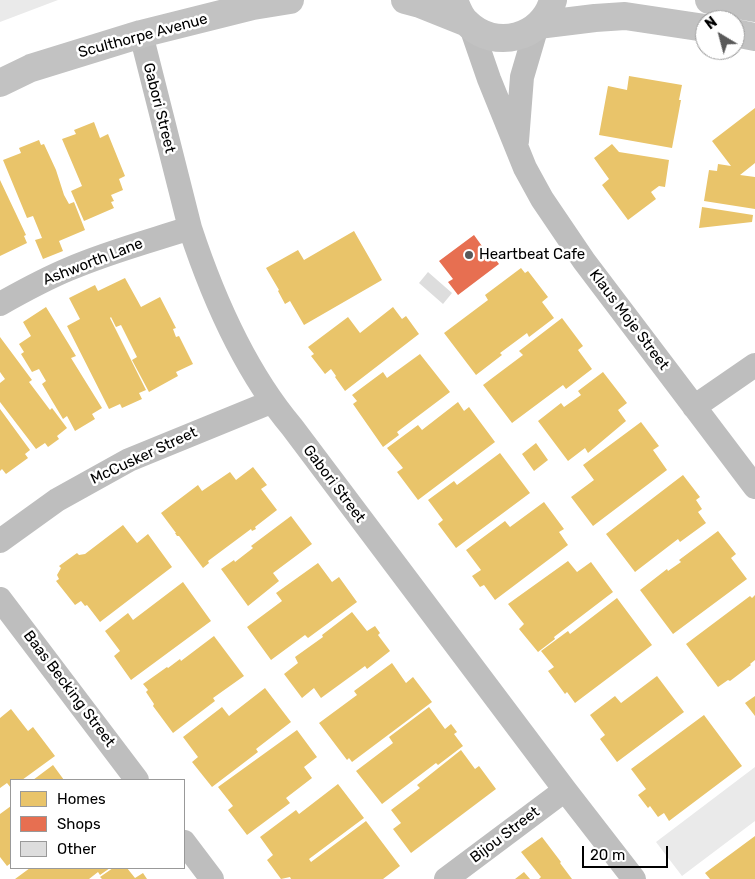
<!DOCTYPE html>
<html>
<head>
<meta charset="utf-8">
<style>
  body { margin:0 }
  #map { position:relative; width:755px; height:879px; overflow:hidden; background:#fff; font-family:Rubik,sans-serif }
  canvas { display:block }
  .legend { position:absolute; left:10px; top:779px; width:175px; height:90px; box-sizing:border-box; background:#fff; border:1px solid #999; margin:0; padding:6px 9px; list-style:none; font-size:15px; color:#000 }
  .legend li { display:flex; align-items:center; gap:10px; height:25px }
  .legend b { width:25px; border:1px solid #999 }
  .north { position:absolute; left:695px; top:10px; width:50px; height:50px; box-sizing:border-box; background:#fff; border:1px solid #999; border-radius:50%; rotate:323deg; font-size:14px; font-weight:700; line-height:20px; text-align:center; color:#000 }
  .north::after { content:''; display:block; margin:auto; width:18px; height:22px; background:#595959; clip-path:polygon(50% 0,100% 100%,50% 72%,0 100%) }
  .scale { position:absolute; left:582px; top:846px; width:86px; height:22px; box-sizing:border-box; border:2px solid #000; border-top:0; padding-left:6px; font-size:15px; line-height:18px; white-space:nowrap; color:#000; -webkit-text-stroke:4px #fff; paint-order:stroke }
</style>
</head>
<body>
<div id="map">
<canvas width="755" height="879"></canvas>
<ul class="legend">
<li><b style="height:14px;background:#e9c46a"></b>Homes</li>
<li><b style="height:14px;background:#e76f51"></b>Shops</li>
<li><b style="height:14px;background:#ddd"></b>Other</li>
</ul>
<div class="north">N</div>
<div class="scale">20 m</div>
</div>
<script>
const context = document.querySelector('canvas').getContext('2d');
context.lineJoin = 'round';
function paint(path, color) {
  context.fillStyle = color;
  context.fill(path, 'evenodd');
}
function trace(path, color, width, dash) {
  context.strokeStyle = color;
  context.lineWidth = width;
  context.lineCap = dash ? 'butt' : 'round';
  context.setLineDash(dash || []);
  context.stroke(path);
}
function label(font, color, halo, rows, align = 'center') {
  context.font = font + ' Rubik,sans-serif';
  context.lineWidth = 5;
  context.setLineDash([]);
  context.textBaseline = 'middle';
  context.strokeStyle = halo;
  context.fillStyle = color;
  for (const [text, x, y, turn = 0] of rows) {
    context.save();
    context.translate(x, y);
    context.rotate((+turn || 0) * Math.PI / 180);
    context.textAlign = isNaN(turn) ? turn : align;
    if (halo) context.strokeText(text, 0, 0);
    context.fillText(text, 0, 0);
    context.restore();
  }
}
paint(new Path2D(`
  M0,0H58L0,22Z
  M755,767V821L682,876L656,842Z`), '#eaeaea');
paint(new Path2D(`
  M629,76L682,85L679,100H681L672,148L599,135L608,86L627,90Z
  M755,108V163L740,175L755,177V209L704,201L709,170L717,171L718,164L731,166L712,141Z
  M94,122L100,138L108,134L125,176L119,179L123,190L111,195L114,201L111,202L114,208L84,221L71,191L82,186L62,139L76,134L74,130Z
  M39,140L41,145L44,144L56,170L64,195L69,204L74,202L85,230L59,241L63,251L43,259L35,240L42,238L33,216L27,218L3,160L21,153L19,148Z
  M612,144L619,152L669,160L665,187L659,186L651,192L656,199L628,220L602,185L609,179L594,158Z
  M0,180L26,235L24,236L27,243L0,256Z
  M702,207L753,215L752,222L699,228Z
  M354,231L382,280L304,325L290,301L285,304L278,291L279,290L266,268L298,250L304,260Z
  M521,268L525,273L528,271L548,297L542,302L554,318L529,337L527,333L500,353L502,355L476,375L444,333L488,300L485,295Z
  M125,278L141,307L160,297L176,328L173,329L176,337L179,336L193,364L176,372L178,376L149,392L132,360L137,357L121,325L116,327L111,317L110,318L146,390L139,393L142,399L122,408L120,404L109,409L67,326L80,319L69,298L95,285L98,291Z
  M46,307L76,356L71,358L102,408L92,414L95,419L75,431L67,416L63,419L42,384L46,381L39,369L32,372L21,354L24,352L19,344L31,336L23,322Z
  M393,307L402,319L406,316L419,334L345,391L335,377L336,376L331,369L325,374L311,356L314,354L308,347L348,317L360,333Z
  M562,318L583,346L578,350L592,369L566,389L563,385L512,423L483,385L523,355L519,351Z
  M0,337L32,380L29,382L50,410L52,408L67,428L57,436L59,439L48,447L45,443L36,449L0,402V383L5,379L0,372Z
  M420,354L450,392L397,432L399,435L383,447L353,404L357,401L352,395L383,372L387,378Z
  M603,372L627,403L618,410L626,421L588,453L585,448L568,461L538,421L561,403L564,407L581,395L578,391Z
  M458,402L464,411L469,407L495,442L418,500L397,472L403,468L387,448L418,425L422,430Z
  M0,409L30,450L25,454L28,458L6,474L2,469L0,471Z
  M641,422L659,446L653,450L667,470L593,526L571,497L594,480L583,465Z
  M536,443L548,460L534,471L522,454Z
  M500,453L530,493L456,548L438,524L443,520L428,500L454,481L457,485Z
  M253,467L267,485L261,489L277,510L255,527L256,529L252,531L251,529L208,561L209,563L203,568L179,536H177L175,533H176L161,513L198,485L202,491L230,472L236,480Z
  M683,475L700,497L696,500L702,509L698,512L706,523L680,542L678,539L635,572L606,534Z
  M544,502L564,529L559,532L568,545L495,600L484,585L480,587L472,576L481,570L466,550L505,521L510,527Z
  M291,516L312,544L273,573L279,581L248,606L221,569L234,560L235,562L253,548L251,546Z
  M123,525L137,543L148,534L172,567L100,622L87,605L85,606L81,601L75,605L56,581L59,579L57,575L61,568L59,566L77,553L79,555L85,554Z
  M718,531L736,554L731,558L747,579L673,634L640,590L667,569L668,571L681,562L679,560Z
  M568,561L577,572L591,562L613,592L554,637L555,639L538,652L519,629L524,624L508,604Z
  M318,563L332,582L339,577L357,602L308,638L305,635L271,660L247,627L282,601L276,593Z
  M183,582L211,621L131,680L114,656L120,651L105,631L128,613L133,620Z
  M755,595V660L750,664L751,665L730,681L728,680L718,687L686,644L750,596L752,598Z
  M617,598L652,645L575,703L567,692L565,694L548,671L554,667L541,651L568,631L570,634Z
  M352,612L367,631L375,626L380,633L378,635L390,651L367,669L365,666L321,698L314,688L302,698L284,674L298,663L295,657L323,637L322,635Z
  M214,636L244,676L213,698L215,701L173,733L153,706L154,704L146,692L148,690L143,684L167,667L168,668L180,659L181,661Z
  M392,663L406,683L413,677L432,702L352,762L349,758L347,760L319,723L357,695L354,691Z
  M657,676L684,712L617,762L600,739L605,735L590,715L615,696L621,703Z
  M265,688L291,722L256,749L258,752L212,787L192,762L198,757L183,737L222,707L229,716Z
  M755,696V716L745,703Z
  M429,707L445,729L451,724L457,732L454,734L463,746L438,765L436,763L382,804L356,771L393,743L389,737Z
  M11,709L28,731L33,727L55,756L22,780H11V788L7,783L0,788V718Z
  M704,715L742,766L669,821L664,813L658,817L650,806L648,808L638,795L646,789L631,769Z
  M297,730L317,757L304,767L312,778L286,798L290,803L247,835L228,810L233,806L218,787Z
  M461,750L475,769L479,766L496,789L411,853L393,829L401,823L391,810L420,788L417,785Z
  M53,765L64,780H33Z
  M338,784L364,818L309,859L311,862L366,821L400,866L383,879H291L290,877L281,879L267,860L273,855L260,837L296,810L299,814Z
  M11,806V863L7,866L0,857V814Z
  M755,836V879H710L705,873Z
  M542,837L561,862L560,863L572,879H539L541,877L521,852Z
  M30,868H110L100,875L98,872L89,879H15Z
  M113,868H127L135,878L143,873L147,879H102L100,877Z
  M524,872L530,879H515Z`), '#e9c46a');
paint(new Path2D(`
  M474,235L487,253L489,251L499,264L458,295L448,282L453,279L439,261Z`), '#e76f51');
paint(new Path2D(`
  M428,272L452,293L443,304L419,283Z`), '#ddd');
trace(new Path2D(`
  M471,27L489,79L525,168L542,199L584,261L755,487
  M141,34L190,228C213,298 244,370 292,427L565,790L634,879
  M517,141L522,77L537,26
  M0,304C23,291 45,279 69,269C108,252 150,241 190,228
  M694,407L755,365
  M0,541L57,500L129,460L271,402
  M0,599L137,780
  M184,842L212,879
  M446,879L565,790`), '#bebebe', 24);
trace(new Path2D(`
  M405,0L420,4L465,22
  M454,0C457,8 460,17 467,23C495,51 543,38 553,0
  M709,0L755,8
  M538,25L595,18L625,16L705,28
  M735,33L755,37
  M0,83L31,68L141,34L253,6L290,0`), '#c2c2c2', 28);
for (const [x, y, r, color] of [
  [469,255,5,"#595959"]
]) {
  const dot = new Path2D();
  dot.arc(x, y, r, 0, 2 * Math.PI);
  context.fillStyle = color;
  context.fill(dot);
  trace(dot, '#fff', 2);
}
label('15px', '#000', '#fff', [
  ["Sculthorpe Avenue",143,36,-15],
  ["Gabori Street",159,108,76],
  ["Ashworth Lane",93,262,-21],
  ["Klaus Moje Street",629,320,53],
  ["McCusker Street",144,456,-25],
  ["Gabori Street",334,484,53],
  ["Baas Becking Street",69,689,53],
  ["Bijou Street",505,835,-37]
]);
label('15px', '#000', '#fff', [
  ["Heartbeat Cafe",479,255]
], 'left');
</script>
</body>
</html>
